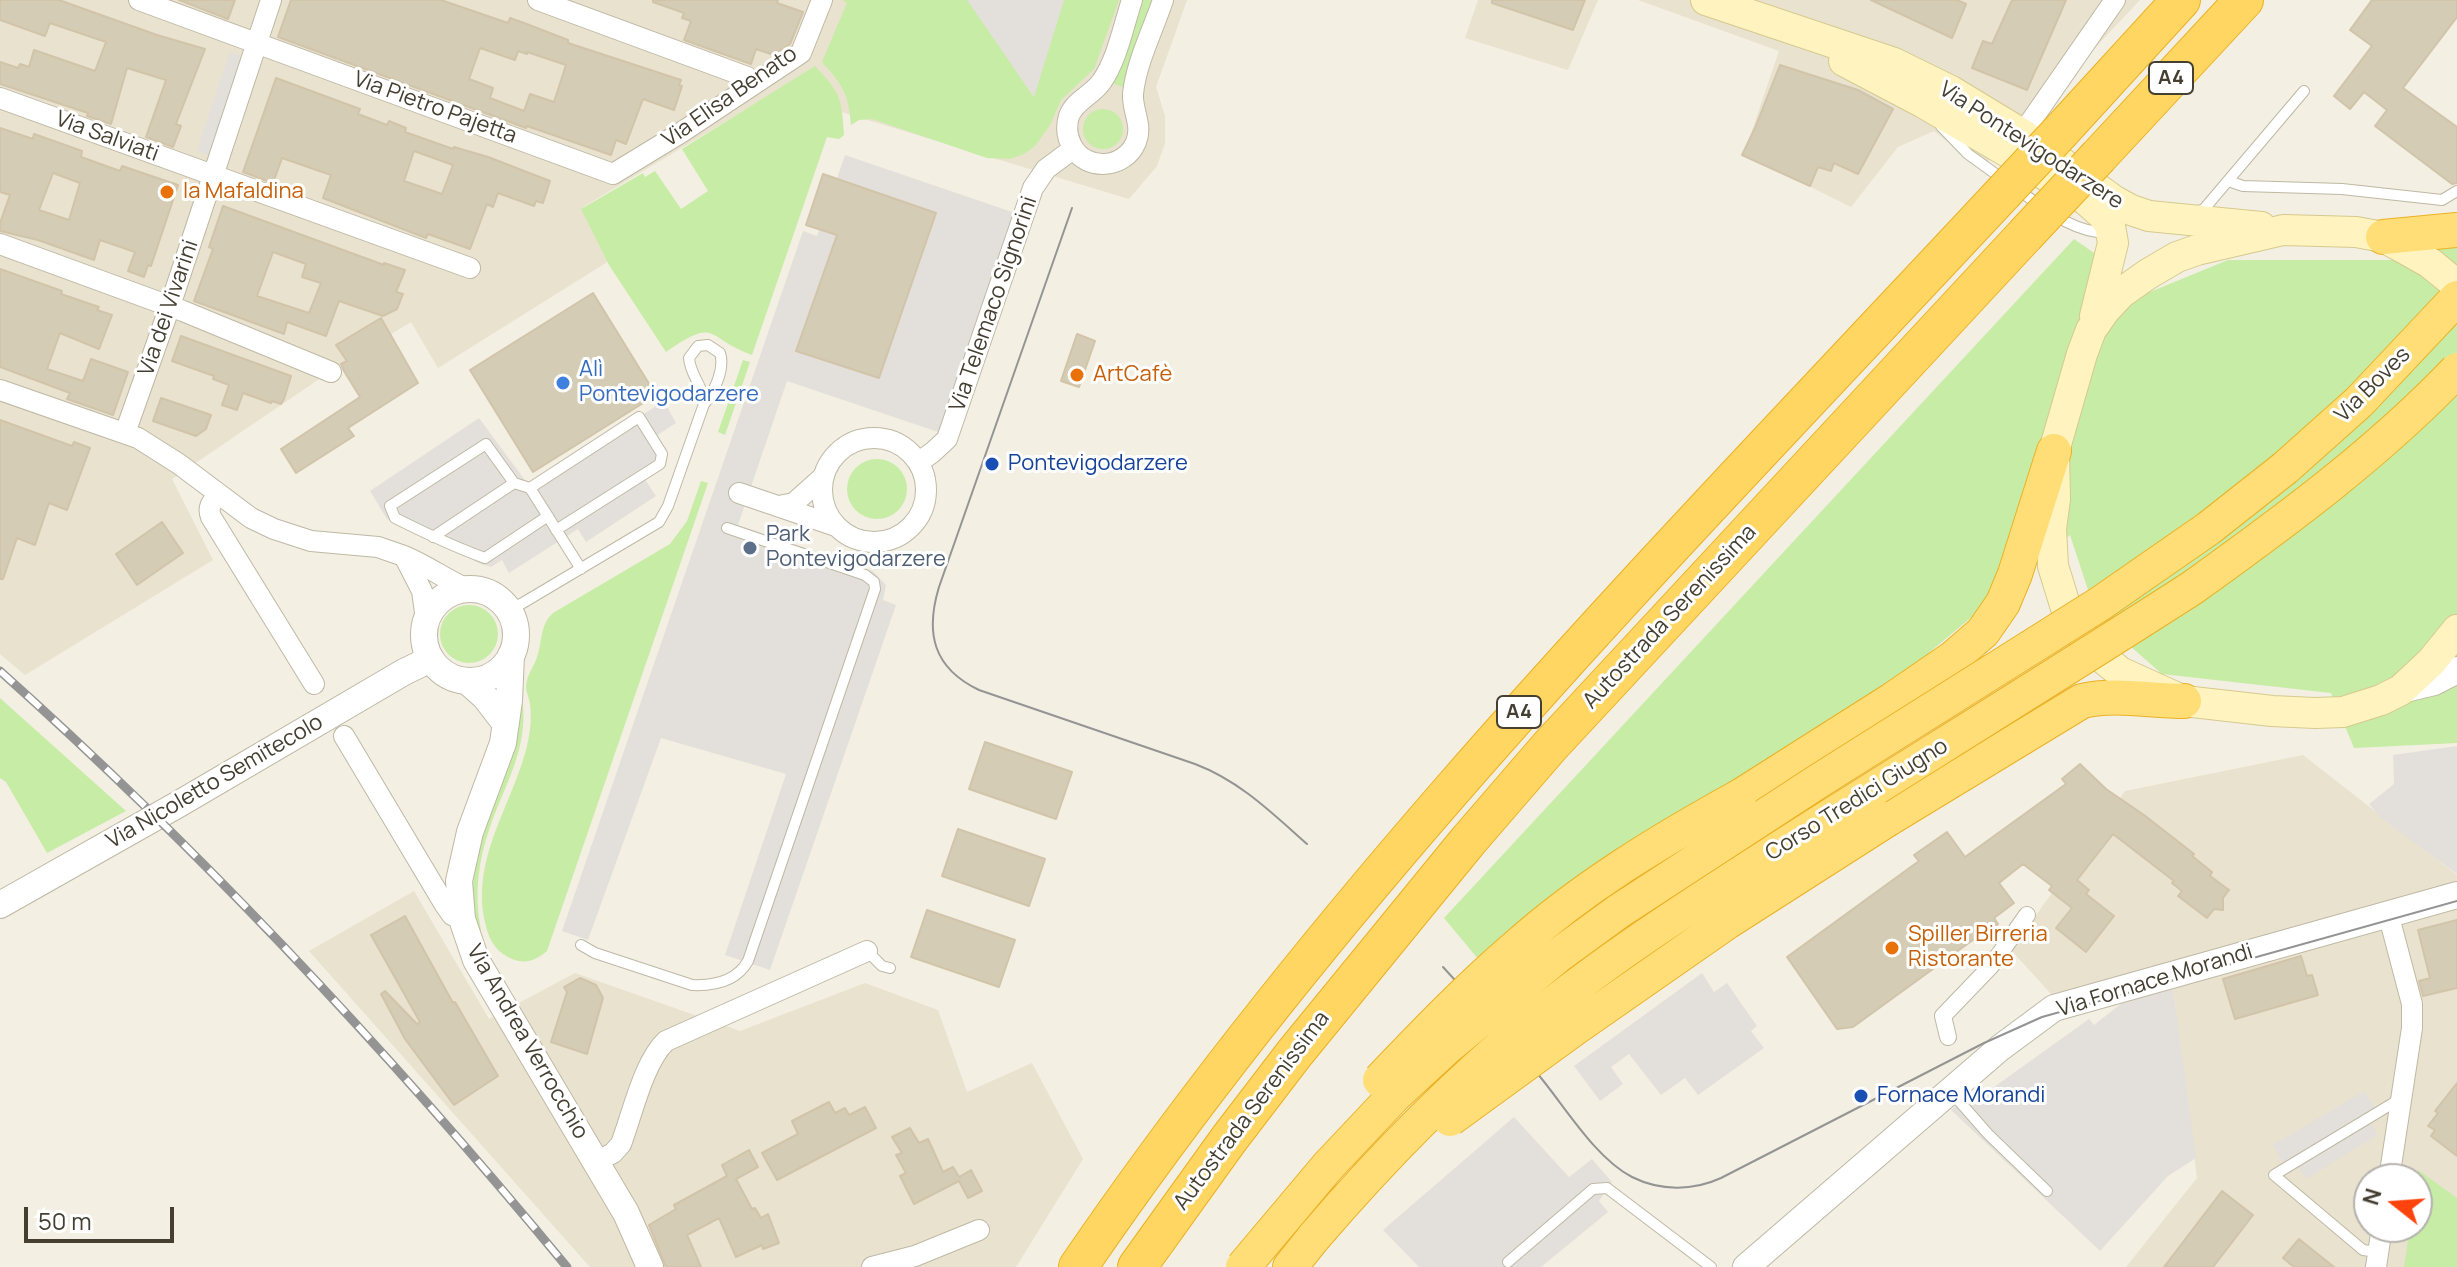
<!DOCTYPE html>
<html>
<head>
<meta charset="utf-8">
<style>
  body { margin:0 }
  #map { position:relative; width:2457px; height:1267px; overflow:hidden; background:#f3efe2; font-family:Manrope,sans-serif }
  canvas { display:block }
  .north { position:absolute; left:2353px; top:1163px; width:80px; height:80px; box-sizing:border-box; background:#fff; border:2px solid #b5b2ad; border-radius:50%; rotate:287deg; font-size:22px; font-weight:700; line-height:32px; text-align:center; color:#453f32 }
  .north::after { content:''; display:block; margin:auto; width:28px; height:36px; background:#ff430d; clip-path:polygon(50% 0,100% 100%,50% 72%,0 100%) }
  .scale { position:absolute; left:24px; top:1207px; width:150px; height:36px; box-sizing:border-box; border:4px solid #453f32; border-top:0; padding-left:10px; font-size:24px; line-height:28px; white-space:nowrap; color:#453f32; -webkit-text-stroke:6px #fff; paint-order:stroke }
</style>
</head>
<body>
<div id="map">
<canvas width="2457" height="1267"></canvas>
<div class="north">N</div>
<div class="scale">50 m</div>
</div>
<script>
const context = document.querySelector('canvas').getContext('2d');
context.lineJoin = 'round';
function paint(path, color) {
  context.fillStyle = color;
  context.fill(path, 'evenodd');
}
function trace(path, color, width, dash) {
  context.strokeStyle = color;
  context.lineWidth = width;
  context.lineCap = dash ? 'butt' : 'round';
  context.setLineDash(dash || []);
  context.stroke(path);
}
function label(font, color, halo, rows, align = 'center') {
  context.font = font + ' Manrope,sans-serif';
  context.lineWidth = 6;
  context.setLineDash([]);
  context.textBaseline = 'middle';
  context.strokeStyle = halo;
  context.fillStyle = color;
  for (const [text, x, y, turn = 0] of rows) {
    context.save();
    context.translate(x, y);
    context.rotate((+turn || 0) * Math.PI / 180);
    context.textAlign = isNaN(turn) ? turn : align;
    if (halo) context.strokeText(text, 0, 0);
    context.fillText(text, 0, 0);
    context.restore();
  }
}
paint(new Path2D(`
  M0,0H1187L1156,87L1165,116V143L1157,166L1129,199L775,92L583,207L609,261L438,368L411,322L340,365L172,479L213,560L25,675L0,654Z
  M1478,0H1598L1568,70L1465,38Z
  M1638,0H2140L1981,169L1934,131L1898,147L1851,207L1744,154L1779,51Z
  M2303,755L2457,875V1267H2126L2197,1178L2170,962L2053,996L2011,950L2125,791ZM2369,1179H2417V1227H2369Z
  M414,891L489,1019L575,973L740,1031L865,983L938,1010L967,1092L1032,1063L1083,1159L1016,1267H590L309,951Z`), '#e8e2cf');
paint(new Path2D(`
  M842,0H968L1033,96L1064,0H1119L1094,69L1061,100L1050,125L1035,146L1024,154L1010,159L987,158L872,119L859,120L851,125C849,94 842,84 822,62L847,3Z
  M1138,0H1157L1126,88L1109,82Z
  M815,66C840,92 842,99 844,135L839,139L827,137L752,355C704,338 719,316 666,352L609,265L581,209L643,173L645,177L655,171L681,209L708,191L682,149Z
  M1083 129a20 20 0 1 1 40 0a20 20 0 1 1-40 0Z
  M2457,238V743L2354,748L2331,693L2162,674L2097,617L2070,535L1901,676L1629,846L1479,960L1444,918L2074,239L2150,292L2228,260H2411Z
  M743,360L750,362L725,435L718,432Z
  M847 489a30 30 0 1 1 60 0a30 30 0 1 1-60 0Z
  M701,481L708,483L547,951C534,962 523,965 508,957C494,950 488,937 485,922C471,858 512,806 527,746C530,733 532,718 530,704C529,697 526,692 526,686C527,674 534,667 537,657C543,641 539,626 553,613L670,544L687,521Z
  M440 634a29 29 0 1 1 58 0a29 29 0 1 1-58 0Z
  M0,698L126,811L47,853L6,782L0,778Z
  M523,704C527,751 505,784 490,827C478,861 474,895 481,930L478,931C455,845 520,786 518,705Z
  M2418,1170L2457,1198V1267H2404L2410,1227H2417Z`), '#c7eca6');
paint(new Path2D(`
  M967,0H1064L1034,97Z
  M230,52L242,56L209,155L197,151Z
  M845,155L1015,213L941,433L787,381L738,525L873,571L886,585L883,600L896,605L770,970L725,955L786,774L661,738L588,940L562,931L803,231L817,236Z
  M664,401L676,423L653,438L660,464L642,475L656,496L586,542L578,529L509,573L502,560L491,567L481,564L387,519L370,491L479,418L530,487Z
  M2457,746V874L2381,818L2369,804L2394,784L2393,755Z
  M1702,973L1714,992L1727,983L1757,1026L1751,1031L1764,1048L1698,1095L1685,1078L1661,1095L1629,1054L1611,1067L1623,1084L1600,1101L1574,1066Z
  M2173,987L2196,1158L2168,1176L2100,1251L1951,1110L1971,1093L1976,1100L2089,1019L2094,1025L2122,1003Z
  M2364,1091L2378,1113L2367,1119L2378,1135L2306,1179L2296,1162L2286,1168L2273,1145Z
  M1514,1117L1569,1177L1592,1159L1612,1182L1599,1201L1608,1212L1541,1267H1419L1383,1230Z`), '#e3e0db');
const building = new Path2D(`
  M0,0H59L157,35L205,49L176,124L181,126L173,147L146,137L166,80L127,68L111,124L87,116L88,113L0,84V62L18,68L20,64L29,67L34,50L95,71L106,42L50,23L45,36L0,20Z
  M179,0H235L228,19Z
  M291,0H441L508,23L510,18L524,23L568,40V43L681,80L679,85L682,86L674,110L643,99L626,144L616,140L611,155L527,126L526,128L278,37ZM480,48L515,60L518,51L527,54V52L566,65L554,102L530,94L524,111L490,98L493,88L469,79Z
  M653,0H778L777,3L803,12L790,44L774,55L756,49L751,64L684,40L691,21L682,18L684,13L653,2Z
  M1492,0H1585L1573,30L1492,3Z
  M1871,0H1957L1966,4L1952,38Z
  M2012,0H2066L2027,90L1972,68L1983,41L1992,44Z
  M2372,0H2457V17L2403,88L2457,127V183L2452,184L2375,126L2387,110L2364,92L2350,109L2334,96L2372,46L2350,30Z
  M1780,65L1858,90L1893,109L1858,174L1834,163L1831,171L1818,167L1810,186L1742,155L1755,128Z
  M276,78L360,109L358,114L387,125L389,121L406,128L405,132L453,149L454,147L488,157L550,181L543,203L536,201L534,206L498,193L493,207L487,204L470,249L428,234L426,238L323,198L331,175L282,158L273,183L243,172ZM414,151L453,165L442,194L404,181Z
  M0,128L33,139L34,134L82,151L81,157L120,171L122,166L178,185L151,266L148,265L144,277L128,271L135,252L100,240L94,260L38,240L0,231V223L10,195L0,192ZM53,173L80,183L69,220L39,210Z
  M823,174L936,213L879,378L796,351L837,235L806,225Z
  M223,206L384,265V263L405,270L396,292L403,294L397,309L383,316L339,301L326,336L287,322L284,334L194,301L213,249L209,247ZM273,252L306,264L302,277L321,283L309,313L257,296Z
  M0,269L62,291L61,294L99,307L97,310L112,315L99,349L60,333L47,369L83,381L91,359L128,372L113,415L67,399L70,393L0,367Z
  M593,293L656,395L533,472L470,370Z
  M381,318L418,383L348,428L354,436L296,473L281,449L360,397L344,371L341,364L347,361L336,345Z
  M1077,334L1095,341L1079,387L1061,381Z
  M181,336L291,376L284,399L281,404L272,401L271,403L243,393L237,410L222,405L229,385L213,379L214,376L172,361Z
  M161,398L211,415L206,429L196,436L153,421Z
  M0,420L72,446L74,442L90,448L67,510L49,503L35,545L17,538L3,579H0Z
  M162,522L183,553L137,585L116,554Z
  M985,742L1072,772L1056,819L969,789Z
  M2080,764L2106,789L2144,815L2194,854L2192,856L2212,872L2210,876L2229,890L2223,898V910L2214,909L2207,918L2178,896L2182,891L2172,883L2174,881L2113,834L2077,880L2089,890L2086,894L2114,916L2086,952L2056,928L2072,908L2049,890L2052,886L2023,864L1999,883L2014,903L1994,918L1998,924L1979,939L1977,937L1853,1027L1837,1029L1787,957L1919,861L1914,855L1947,832L1965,857L2066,784L2062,779Z
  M958,829L1045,859L1029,906L942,876Z
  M927,910L1015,940L999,987L911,957Z
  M405,916L453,1003L455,1002L498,1076L454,1105L405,1039L381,994L385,991L417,1024L420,1022L371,935Z
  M2457,920V988L2423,996L2419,981L2430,978L2418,930Z
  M2301,956L2307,976L2312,975L2318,995L2235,1019L2223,979Z
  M580,978L596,985L603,998L587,1054L551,1042L567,992L564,987Z
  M2457,1083V1156L2431,1136L2435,1130L2428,1126L2438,1113L2435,1111Z
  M829,1102L835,1113L845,1108L849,1115L865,1107L876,1128L777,1180L762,1153L798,1134L792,1121Z
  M910,1128L919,1143L928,1139L943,1172L953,1167L959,1177L971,1170L982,1191L968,1198L959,1181L914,1204L900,1176L906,1173L896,1155L902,1153L892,1137Z
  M749,1150L758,1167L736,1179L752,1209L755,1208L761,1218L768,1214L779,1243L763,1249L762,1245L736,1257L719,1218L687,1235L701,1267H666L649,1225L676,1209L674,1205L727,1176L722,1165Z
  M2222,1191L2253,1215L2213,1267H2164Z
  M2299,1239L2334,1267H2294L2283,1258Z`);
paint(building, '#d5ccb6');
trace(building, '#d1c4a9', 2);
const service = new Path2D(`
  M1941,126L1968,154L2004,180
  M2228,181L2243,186L2342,189L2442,200L2457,191
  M2017,189C2045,209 2073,233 2109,233
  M2197,212L2204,209L2304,91
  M514,483L530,488L581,569
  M530,488L639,417L662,454L660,464L556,530
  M433,537L514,483L486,444L390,506L395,518C425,533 454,547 485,558L548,516
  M508,609L521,604L659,522L668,506L704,404L705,403C715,390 725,369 720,353L708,345L698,346L689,358C690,375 704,387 704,404
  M581,945L595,953L692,985C714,986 736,982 748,961L875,589L874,582L865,575L727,528
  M867,951L882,966L890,968
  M1952,1093L1988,1134L2047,1191
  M2378,1252L2363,1250L2274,1175L2400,1099
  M1508,1262L1593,1189L1607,1188L1711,1267`);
const pedestrian = new Path2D(`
  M1948,1037L1943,1016L1991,966L2027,915`);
const minor = new Path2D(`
  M139,0L613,174L682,132L801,53L822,0
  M538,0L747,77L753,85
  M1132,0C1124,24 1117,60 1102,81C1093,95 1075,100 1069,116C1066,126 1067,137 1072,146C1086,172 1125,169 1136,142C1143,125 1132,111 1133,94C1136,63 1153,30 1163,0
  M0,98L470,268
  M2022,134L2115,0
  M0,244L183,311L331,372
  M0,390L138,438L179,464L251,518L274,529L311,541L378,547L404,556
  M125,433L170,306L271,0
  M822 490a52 52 0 1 1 104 0a52 52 0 1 1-104 0Z
  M919,462L933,452L947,439L1033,188L1046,169L1073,149
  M739,493L836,526
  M218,495C212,502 207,507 211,517L314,684
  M779,506L794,503L823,477
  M426,620L422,591L404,556C426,565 445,579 467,589
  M344,736L445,905L452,915L462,919
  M2388,913L2412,1004V1028L2389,1179
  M596,1162L613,1153L621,1144C632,1115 644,1061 666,1041L867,951
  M872,1267L915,1256L979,1230
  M2376,1267L2382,1227`);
const tertiary = new Path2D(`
  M424 635a46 46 0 1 1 92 0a46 46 0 1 1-92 0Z
  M511,655L509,701L503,743L470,832L459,881L462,919L476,960L626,1213L650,1267
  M467,681L485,697L505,723
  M2401,690L2434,682L2457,670
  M0,905L177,805L404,672L431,659
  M1746,1267L2000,1048L2054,1008L2457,895`);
const secondary = new Path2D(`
  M1706,0L1894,63L1951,91L2022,134L2113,200L2131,210L2149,216L2261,227
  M1844,61L1922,102L2006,151L2086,200L2103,215L2110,226L2113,243L2095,316
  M2457,285L2430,263L2407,250L2383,237L2356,232L2283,230L2197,250L2177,257L2148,274L2121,293L2105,310L2091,330L2082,354L2054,451L2055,499L2051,529L2053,566L2066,608L2089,647L2120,672L2184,701L2272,711L2315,713L2343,712L2381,700L2401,690L2431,662L2457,630`);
const trunk = new Path2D(`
  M2383,237L2457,230
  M2285,468L2359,402L2457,298
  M1739,797L1892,700L1953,658L1983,632L2003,603L2015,574L2054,451
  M1888,819L2082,701C2115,693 2150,701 2184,701
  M1290,1267L1314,1237`);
const motorway = new Path2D(`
  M2062,130L2181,0
  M2099,156L2244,0
  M1078,1267C1345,876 1681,538 2003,193
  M1137,1267L1229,1139L1294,1054L1468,841L1550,746L2025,235`);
trace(service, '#bfb8a4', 12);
trace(pedestrian, '#bfb8a4', 18);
trace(minor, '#bfb8a4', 22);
trace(tertiary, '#bfb8a4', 28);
trace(secondary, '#d7c98d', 32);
trace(trunk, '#ecb123', 36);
trace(motorway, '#ecb123', 40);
trace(service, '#fff', 10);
trace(pedestrian, '#fff', 16);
trace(minor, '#fff', 20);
trace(tertiary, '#fff', 26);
trace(secondary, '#fff4c0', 30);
trace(trunk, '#ffde78', 34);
trace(motorway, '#ffd661', 38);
trace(new Path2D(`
  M1072,208L939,587C925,633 933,668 979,690L1195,764C1240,781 1272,813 1307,844
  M1443,967C1475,1002 1507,1037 1537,1073C1564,1105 1595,1158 1632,1177C1660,1191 1693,1191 1721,1178L1984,1043L2042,1017L2457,901`), '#949494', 2);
const rail = new Path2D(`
  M0,671C205,854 392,1055 567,1267`);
trace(rail, '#949494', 9);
trace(rail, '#fff', 6, [18]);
const trunkBridge = new Path2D(`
  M1380,1080C1424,1034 1468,988 1516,947C1583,887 1661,840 1739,797
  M1450,1119L1575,1028L1727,922L1888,819
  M1314,1237C1380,1160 1450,1088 1528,1024C1614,953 1709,894 1802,834C1932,752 2063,671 2192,588C2284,522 2378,453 2457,370
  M1243,1267L1328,1166L1395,1095L1446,1048L1560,954L1619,911L1820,780L2101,603L2209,528L2285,468`);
const motorwayBridge = new Path2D(`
  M2003,193L2062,130
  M2025,235L2099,156`);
trace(trunkBridge, '#ecb123', 36, []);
trace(motorwayBridge, '#ecb123', 40, []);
trace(trunkBridge, '#ffde78', 34);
trace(motorwayBridge, '#ffd661', 38);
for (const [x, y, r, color] of [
  [167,192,8,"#e8710a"],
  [1077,375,8,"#e8710a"],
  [563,383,8,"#3f7fe0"],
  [992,464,8,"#1a4fb4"],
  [750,548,8,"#5c6f8a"],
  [1892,948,8,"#e8710a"],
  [1861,1096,8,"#1a4fb4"]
]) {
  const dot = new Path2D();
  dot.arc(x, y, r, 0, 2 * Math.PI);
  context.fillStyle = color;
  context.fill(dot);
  trace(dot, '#fff', 3);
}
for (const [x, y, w] of [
  [2171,78,44],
  [1519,712,44]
]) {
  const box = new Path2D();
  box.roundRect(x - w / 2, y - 16, w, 32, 6);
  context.fillStyle = '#fff';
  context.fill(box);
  trace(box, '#453f32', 2);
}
label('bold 20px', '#453f32', null, [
  ["A4",2171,78],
  ["A4",1519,712]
]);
label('22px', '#453f32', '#fff', [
  ["Via Elisa Benato",730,97,-35],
  ["Via Pietro Pajetta",435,108,20],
  ["Via Salviati",107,137,20],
  ["Via Pontevigodarzere",2031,146,33],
  ["Via Telemaco Signorini",994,304,-71],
  ["Via dei Vivarini",169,308,-71],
  ["Via Boves",2373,385,-45],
  ["Autostrada Serenissima",1670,617,-47],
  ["Via Nicoletto Semitecolo",215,782,-30],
  ["Corso Tredici Giugno",1857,800,-32],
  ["Via Fornace Morandi",2155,981,-17],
  ["Via Andrea Verrocchio",527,1042,60],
  ["Autostrada Serenissima",1252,1111,-53]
]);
label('22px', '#c56008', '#fff', [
  ["la Mafaldina",183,192],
  ["ArtCafè",1093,375],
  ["Spiller Birreria",1908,935],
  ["Ristorante",1908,960]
], 'left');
label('22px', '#366cbe', '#fff', [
  ["Alì",579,370],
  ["Pontevigodarzere",579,395]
], 'left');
label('22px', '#164399', '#fff', [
  ["Pontevigodarzere",1008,464],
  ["Fornace Morandi",1877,1096]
], 'left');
label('22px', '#4e5e75', '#fff', [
  ["Park",766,535],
  ["Pontevigodarzere",766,560]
], 'left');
</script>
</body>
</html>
